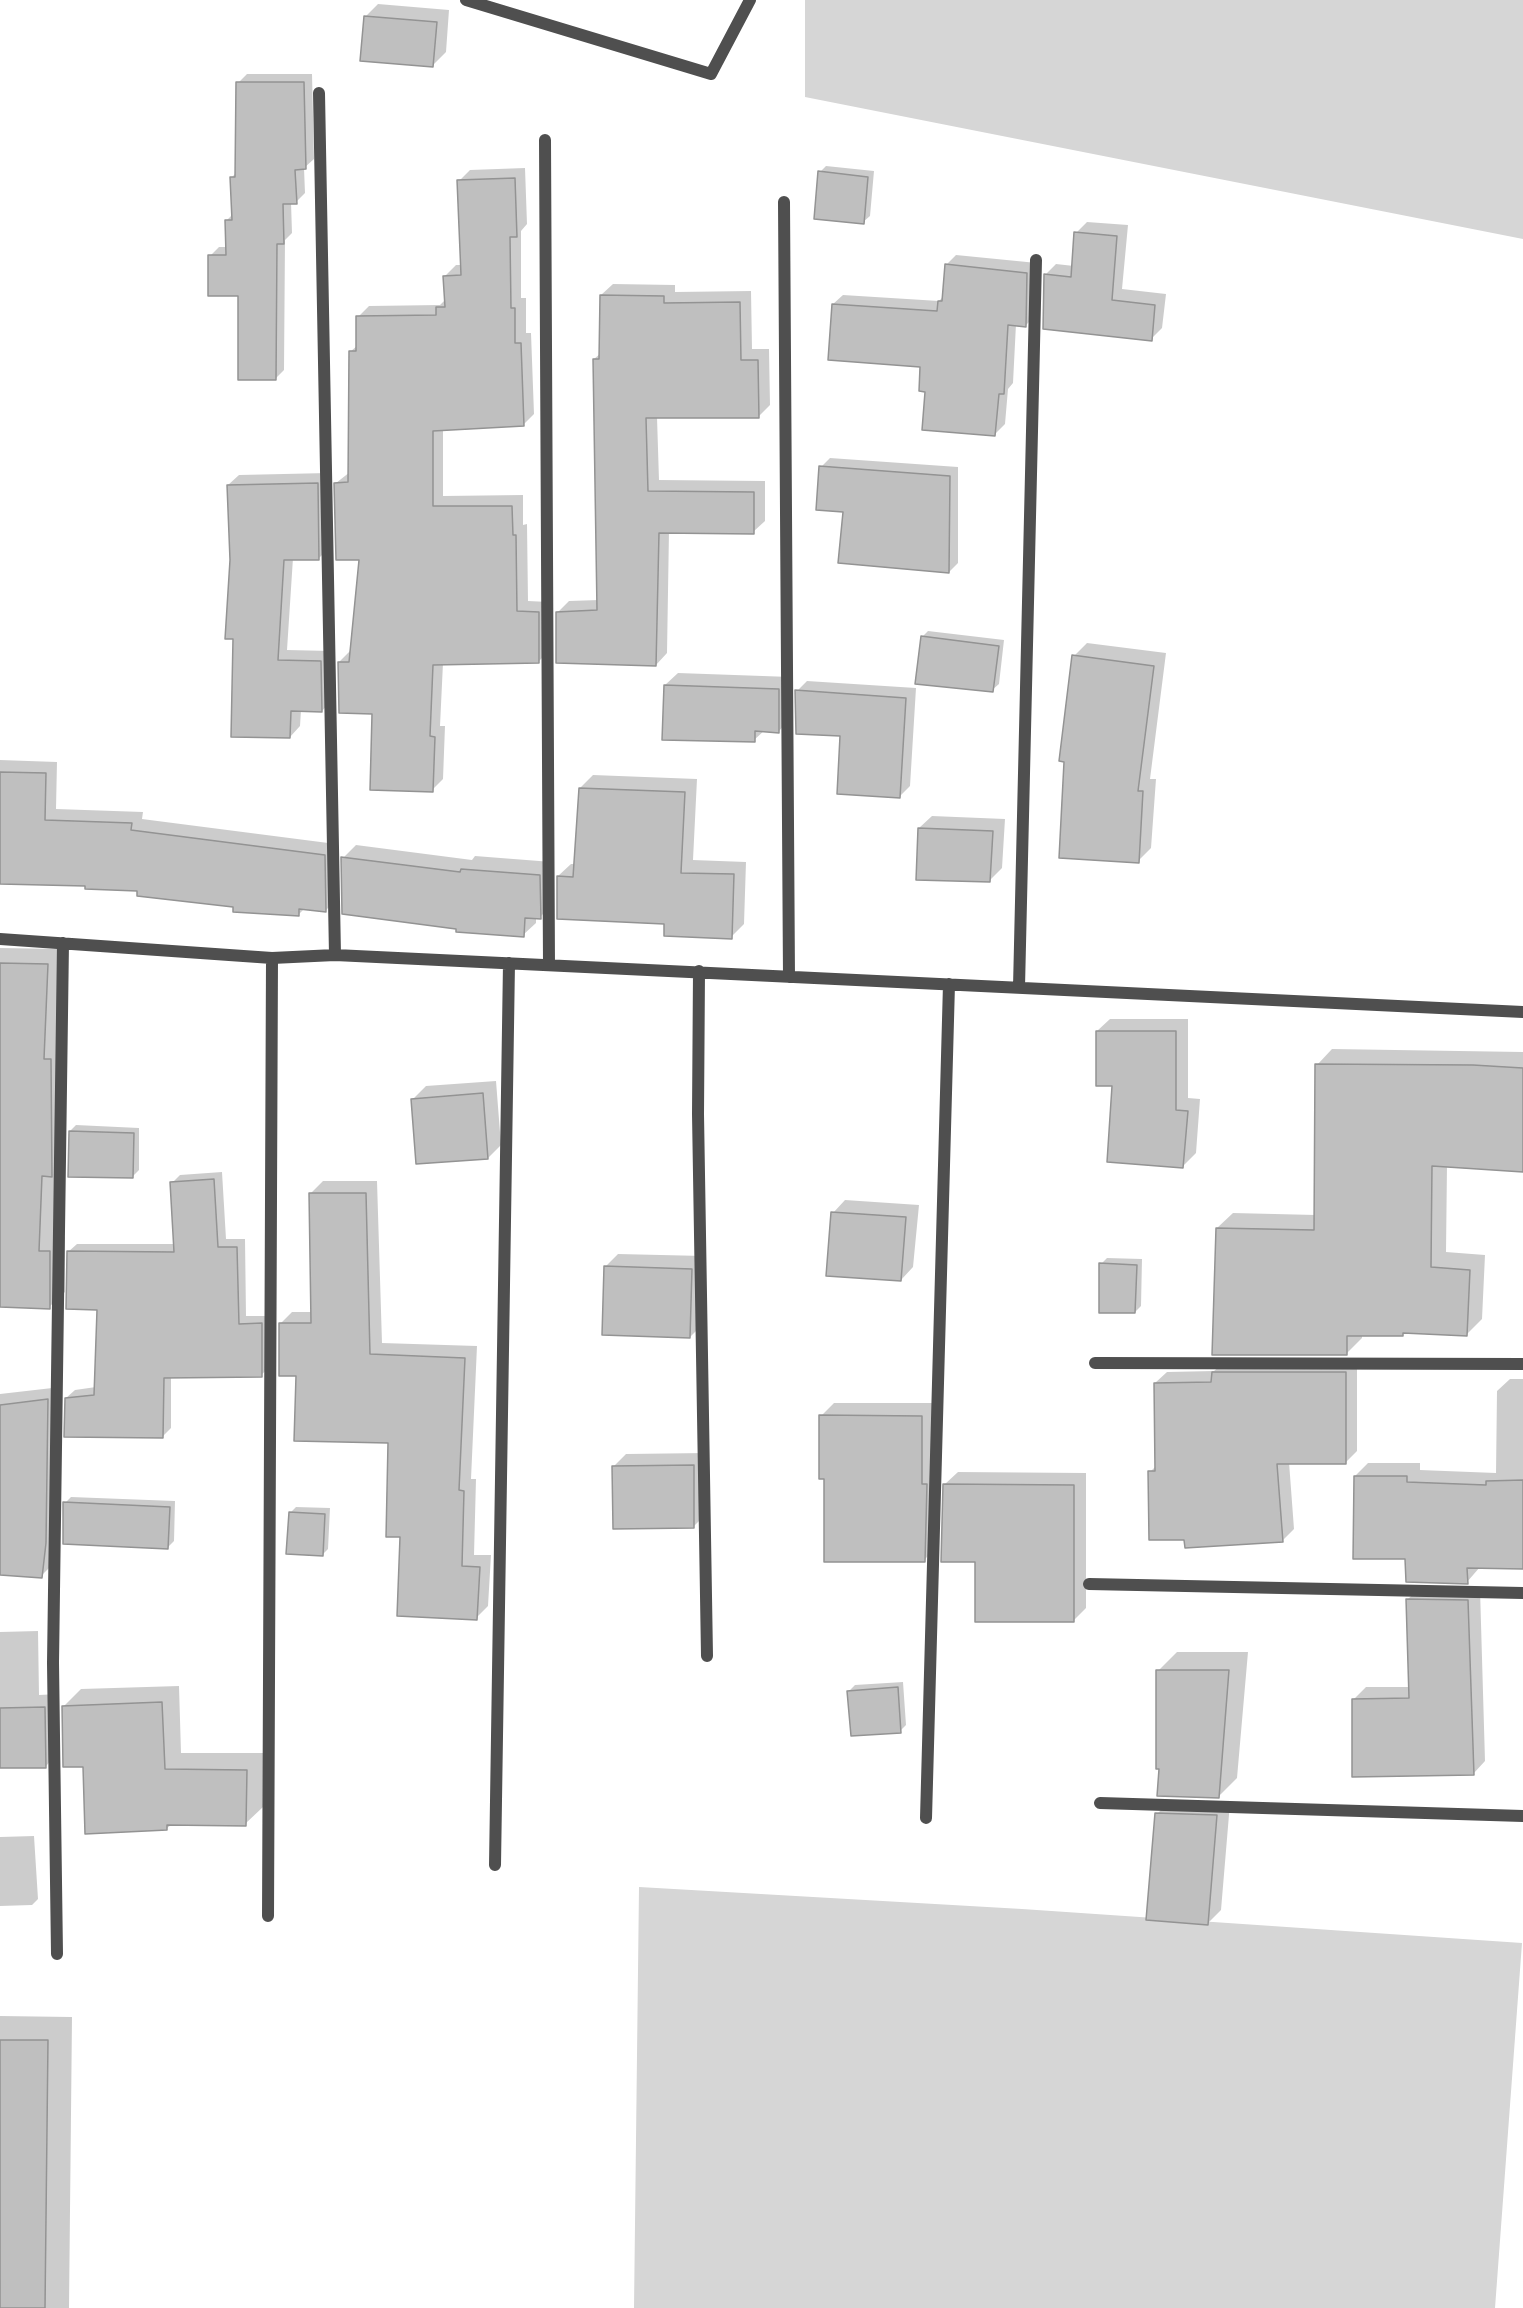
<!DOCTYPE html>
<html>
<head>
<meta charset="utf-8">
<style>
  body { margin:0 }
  canvas { display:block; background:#fff }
</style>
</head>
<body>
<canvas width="1523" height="2308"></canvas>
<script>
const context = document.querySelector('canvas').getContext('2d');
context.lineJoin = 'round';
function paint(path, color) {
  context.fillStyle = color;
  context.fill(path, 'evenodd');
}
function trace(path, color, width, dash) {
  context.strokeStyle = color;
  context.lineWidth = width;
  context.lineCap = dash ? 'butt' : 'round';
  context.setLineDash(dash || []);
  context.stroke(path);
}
paint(new Path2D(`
  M805,0H1523V239L805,97Z
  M639,1887L1022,1909L1522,1943L1495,2308H634Z`), '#d6d6d6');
paint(new Path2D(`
  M378,4L449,10L446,52L433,65L365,17Z
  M247,74H312L314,159L304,168L305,193L296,202H291L292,233L285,240L284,370L275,379L239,295L210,256L219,247H227L226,221L233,214L232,177L237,172L238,83Z
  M826,166L874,171L870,216L863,222L820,172Z
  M525,168L527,224L521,231V298H526V333H531L534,414L523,425L443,429V496L523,495V525L527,524L528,601L549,602L550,650L539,661L443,663L440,726H445L443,779L432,790L373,713L339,662L350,651L360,558L336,483L350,472V352L358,345V317L369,306L440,305L446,299L445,276L456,265H462L459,181L470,170Z
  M1087,222L1128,225L1122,289L1166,294L1162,328L1151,339L1045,275L1056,264L1074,266L1076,233Z
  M956,255L1037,263L1035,316L1026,325L1016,324L1013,383L1008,389L1005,424L995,434L927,390L922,365L833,304L843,295L939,301L943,297L946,265Z
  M613,284L675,285V292L751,291L752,349H769L770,405L758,417H657L659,480L765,481V521L753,532L669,531L667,653L656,665L557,613L569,601L599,600L594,359L601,353V295Z
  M830,458L958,467V563L949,572L844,511L821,467Z
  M328,473L329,548L319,558H293L287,650L331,651L332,700L322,711L301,710L300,726L290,737L235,638L228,485L239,475Z
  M928,631L1004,640L999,684L992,690L922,637Z
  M1087,643L1166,653L1150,779H1156L1151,848L1138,861L1074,656Z
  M678,673L791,677V718L779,731L765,730L754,740L665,685Z
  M807,681L916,688L910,786L900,796L797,691Z
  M0,760L57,762L56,809L143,812L142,819L336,844L337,899L325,911L305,908L298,915L139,889L86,885L0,883Z
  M593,775L697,779L693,860L746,862L744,924L731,937L666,923L558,876L571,864H575L580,788Z
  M932,816L1005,819L1002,868L990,880L919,828Z
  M356,845L472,860L475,856L552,862L553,904L540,917H536V923L523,935L458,927L343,858Z
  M0,948L62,949L66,1160L56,1170L54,1236L65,1237V1292L49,1307L0,1306Z
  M1110,1019H1188V1098L1200,1099L1196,1153L1183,1166L1114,1084L1097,1031Z
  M1332,1049L1523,1052V1170L1447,1166L1446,1252L1485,1255L1482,1319L1466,1335L1405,1332L1402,1335L1362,1334V1338L1346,1354L1217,1228L1233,1213L1316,1215L1317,1065Z
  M496,1081L501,1145L488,1158L413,1099L426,1086Z
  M76,1125L139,1128V1170L133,1176L70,1131Z
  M222,1172L226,1239H245L246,1316H270V1367L261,1375L171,1376V1428L162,1437L66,1398L75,1390L96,1387L99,1309L68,1252L77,1244H175L172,1183L180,1175Z
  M323,1181H377L382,1343L477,1346L471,1479H476L474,1555H491L488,1606L476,1618L402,1536L390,1441L297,1375L280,1324L292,1312H312L311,1193Z
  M845,1200L919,1205L913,1267L901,1280L833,1213Z
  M618,1254L704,1256L703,1324L690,1337L605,1267Z
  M1107,1258L1142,1259L1141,1306L1135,1312L1101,1264Z
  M1225,1361H1357V1451L1345,1463L1289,1462L1294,1529L1282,1541L1186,1539L1150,1472L1156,1466L1155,1383L1167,1372L1214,1371Z
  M1510,1379H1523V1568L1480,1567L1467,1582L1406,1557L1355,1476L1368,1463H1420V1470L1496,1473L1497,1391Z
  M61,1387L54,1563L41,1576L0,1573V1394Z
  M834,1403H934L937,1547L924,1560L821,1416Z
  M706,1453L707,1513L694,1526L613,1467L626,1454Z
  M958,1472L1086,1473V1608L1073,1621L976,1560L945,1484Z
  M71,1497L175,1501L174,1541L167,1548L65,1503Z
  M296,1507L330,1508L328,1549L322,1555L290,1513Z
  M1420,1588L1480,1589L1485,1761L1474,1773L1354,1699L1366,1687H1410L1408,1599Z
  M38,1631L39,1695L58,1694V1753L46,1766L0,1767V1632Z
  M1177,1652H1248L1237,1778L1218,1797L1160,1768L1158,1671Z
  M903,1682L906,1725L900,1731L849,1691L855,1685Z
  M179,1686L181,1753H264L263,1807L245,1824H172L166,1829L85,1765L63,1707L81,1689Z
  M1170,1801L1230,1803L1221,1910L1208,1923L1157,1814Z
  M34,1836L38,1899L32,1905L0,1906V1837Z
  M0,2016L72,2017L69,2308H0Z`), '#0003');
const building = new Path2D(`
  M364,16L437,22L433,67L360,61Z
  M236,82H304L306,169L295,170L297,204H283L284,244H277L276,380H238V296H208V255H226L225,220H232L230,177H235Z
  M818,171L868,177L864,224L814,219Z
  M515,178L517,237H510L511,308H515V343H521L524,426L433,431V506H512L513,535H516L517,611L539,612V663L433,665L430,736L435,737L433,792L370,790L372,714L339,713L338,662H349L359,560H336L334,483L348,482L349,351H356V316L436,315V307H445L443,276L461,275L457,180Z
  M1074,232L1117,236L1112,300L1155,305L1152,341L1043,329L1044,274L1071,277Z
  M945,264L1027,273L1026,327L1008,325L1004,394H999L995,436L922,430L925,392L919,391L920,367L828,360L832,304L937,311L938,301H942Z
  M600,295L664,296V303L740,302L741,360H758L759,418H646L648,491L754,492V534L659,533L656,666L556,663V612L597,610L593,359H599Z
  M819,466L950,476L949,573L838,563L843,512L816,510Z
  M318,483L319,560H284L278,660L321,661L322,712L291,711L290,738L231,737L233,639H225L230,560L227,485Z
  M921,636L999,646L993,692L915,684Z
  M1072,655L1154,666L1138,791H1143L1139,863L1059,858L1064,762L1059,761Z
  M664,685L779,689V733L755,731V742L662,740Z
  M795,690L906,698L900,798L837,794L840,736L796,734Z
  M0,772L46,773L45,820L132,823L131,830L325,855L326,912L299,909V916L233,912V907L137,896V891L85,889V886L0,884Z
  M579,788L685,792L681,873L734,874L732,939L664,936V924L557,919V876L573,877Z
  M918,828L993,831L990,882L916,880Z
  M341,857L460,872L461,869L540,875L541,919L525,918L524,937L456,932V929L342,914Z
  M0,963L48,964L44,1059H51L52,1177L42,1176L39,1251H50V1309L0,1307Z
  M1096,1031H1176V1110L1188,1111L1183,1168L1107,1162L1112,1086H1096Z
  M1315,1064L1473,1065L1523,1068V1172L1432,1166L1431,1267L1470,1270L1467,1336L1403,1333V1336H1347V1355H1212L1216,1228L1314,1230Z
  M483,1093L488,1159L416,1164L411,1099Z
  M69,1131L134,1133L133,1178L68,1177Z
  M214,1179L218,1247H237L239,1324L262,1323V1377L164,1378L163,1438L64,1437L65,1398L94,1395L97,1310L66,1309L67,1251L174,1252L170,1182Z
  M309,1193H366L370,1354L465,1358L459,1490L464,1491L462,1566L480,1567L477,1620L397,1616L400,1537H386L388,1443L294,1441L296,1376H279V1323H311Z
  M831,1212L906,1217L901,1281L826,1276Z
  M1099,1263L1137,1265L1135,1313H1099Z
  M604,1266L692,1269L690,1338L602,1335Z
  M1212,1372H1346V1464H1277L1283,1542L1185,1548L1184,1540H1149L1148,1471H1155L1154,1383L1211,1382Z
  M48,1399L46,1543L42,1578L0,1575V1405Z
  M819,1415L922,1416V1484H927L925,1562H824V1479H819Z
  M694,1465V1528L613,1529L612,1466Z
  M1354,1476H1407V1482L1486,1485V1481L1523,1480V1569L1467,1568L1468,1584L1406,1582L1405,1559H1353Z
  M943,1484L1074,1485V1622H975V1562H941Z
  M63,1502L170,1507L168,1549L63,1544Z
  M289,1512L325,1514L323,1556L286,1554Z
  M1406,1599L1468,1600L1474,1775L1352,1777V1699L1409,1698Z
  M1156,1670H1229L1219,1798L1157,1796L1159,1769H1156Z
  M898,1687L901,1733L851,1736L847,1691Z
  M162,1702L165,1769L247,1770L246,1826L167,1825V1830L85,1834L83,1767H63L62,1706Z
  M45,1707L46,1768H0V1708Z
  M1155,1813L1217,1815L1208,1925L1146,1920Z
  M0,2040H48L45,2308H0Z`);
paint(building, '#bfbfbf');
trace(building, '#939393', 1.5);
trace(new Path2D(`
  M466,0L711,74L750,0`), '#4f4f4f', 12);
trace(new Path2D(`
  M319,93L335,955
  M545,140L549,965
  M784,202L789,977
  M0,939L272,958L335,955L1523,1012
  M699,971L698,1114L707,1656
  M1019,987L1036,260
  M1095,1363L1523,1364
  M1089,1584L1523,1593
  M1100,1803L1523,1816
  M926,1818L949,984
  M495,1865L509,963
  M268,1916L272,958
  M57,1954L53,1663L63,943`), '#4f4f4f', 12);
</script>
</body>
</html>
